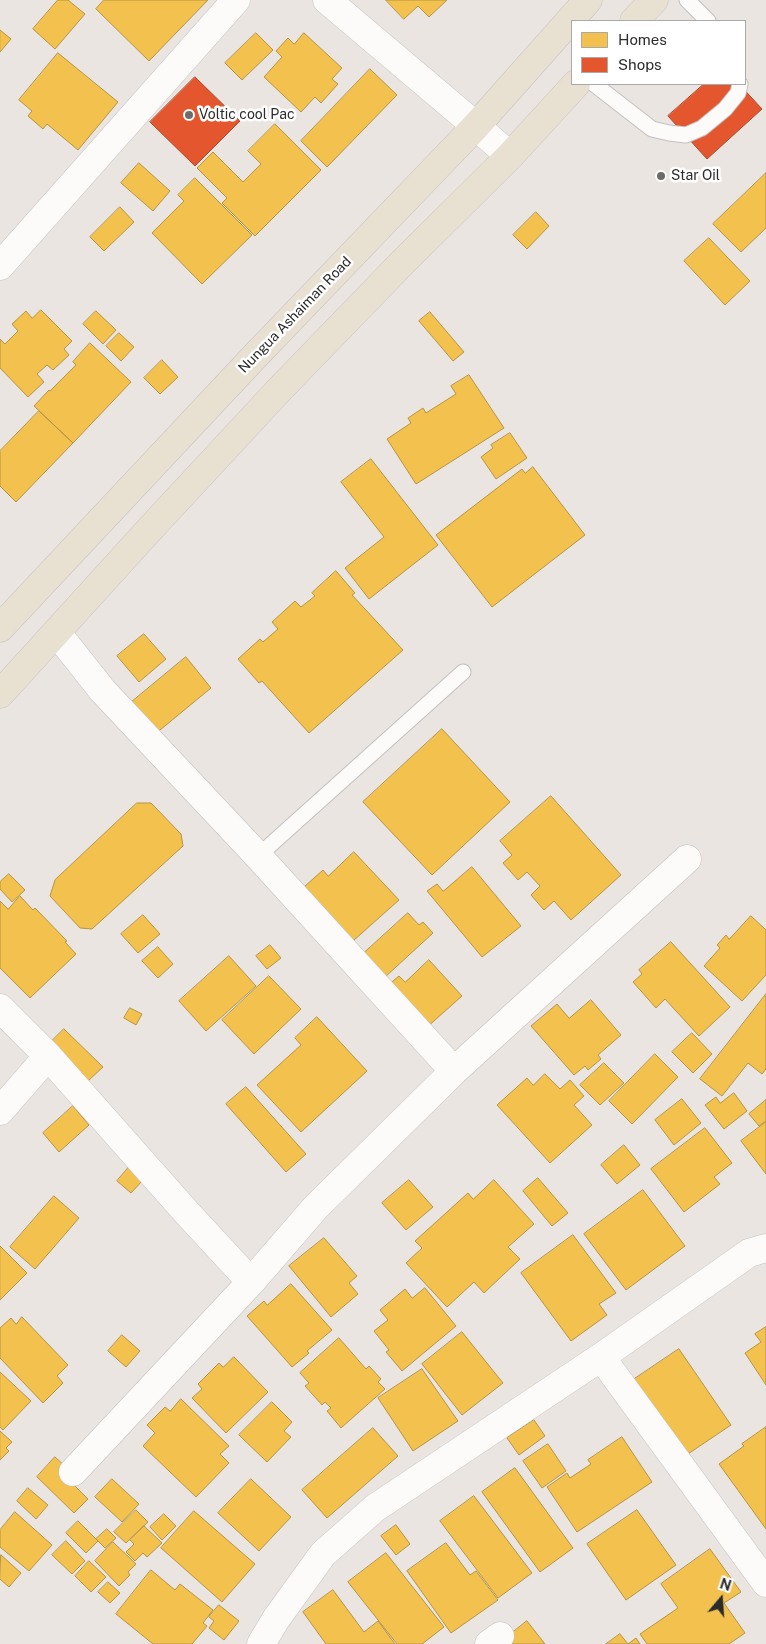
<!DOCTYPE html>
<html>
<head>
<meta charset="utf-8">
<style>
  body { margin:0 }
  #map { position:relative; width:766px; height:1644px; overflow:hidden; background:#eae5e0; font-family:"Public Sans",sans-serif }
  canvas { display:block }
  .legend { position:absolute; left:571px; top:20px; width:175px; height:65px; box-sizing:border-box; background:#fff; border:1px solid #aaa; margin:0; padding:6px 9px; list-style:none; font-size:15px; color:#2b2b2b }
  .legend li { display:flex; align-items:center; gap:10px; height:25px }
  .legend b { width:25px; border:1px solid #aaa }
  .north { position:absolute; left:696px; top:1574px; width:50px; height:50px; -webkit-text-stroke:4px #fff; paint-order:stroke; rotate:18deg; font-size:14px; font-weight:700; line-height:20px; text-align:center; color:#2b2b2b }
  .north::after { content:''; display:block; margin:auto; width:18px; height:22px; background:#2b2b2b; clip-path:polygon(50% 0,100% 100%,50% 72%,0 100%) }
</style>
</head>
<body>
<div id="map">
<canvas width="766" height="1644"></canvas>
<ul class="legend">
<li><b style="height:14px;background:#f2c14e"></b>Homes</li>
<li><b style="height:14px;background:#e4572e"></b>Shops</li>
</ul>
<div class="north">N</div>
</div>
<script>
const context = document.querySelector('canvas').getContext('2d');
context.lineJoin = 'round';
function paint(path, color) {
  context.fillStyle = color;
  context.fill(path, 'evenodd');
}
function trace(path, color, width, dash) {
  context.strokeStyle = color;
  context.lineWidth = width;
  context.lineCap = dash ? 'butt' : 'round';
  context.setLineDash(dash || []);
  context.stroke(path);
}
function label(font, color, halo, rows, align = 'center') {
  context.font = font + ' "Public Sans",sans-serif';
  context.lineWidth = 5;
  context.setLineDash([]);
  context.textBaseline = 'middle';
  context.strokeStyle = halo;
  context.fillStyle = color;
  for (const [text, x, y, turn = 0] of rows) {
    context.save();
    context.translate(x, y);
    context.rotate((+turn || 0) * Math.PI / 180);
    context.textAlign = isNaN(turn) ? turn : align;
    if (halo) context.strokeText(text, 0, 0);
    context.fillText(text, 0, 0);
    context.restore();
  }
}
const homes = new Path2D(`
  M58,0H68L85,14L55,49L33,29Z
  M104,0H208L149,61L96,9Z
  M386,0H447L429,17L418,6L404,19Z
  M0,30L11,39L0,52Z
  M256,33L273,50L242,80L225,63Z
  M304,33L342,68L332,79L338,84L321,103L315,97L301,112L264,77L282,57L276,51L288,38L294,44Z
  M58,53L118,102L78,150L47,124L43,129L28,116L32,111L19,100Z
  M370,69L397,95L327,167L301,141Z
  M275,124L321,170L255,236L222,203L227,198L197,168L213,152L243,182L261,164L248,151Z
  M139,163L170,191L153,211L121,183Z
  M766,173V228L741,252L713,224Z
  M195,178L252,235L202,284L152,233L184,201L178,195Z
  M120,207L134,222L104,251L90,237Z
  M536,212L549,226L527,249L513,235Z
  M709,238L750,281L725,305L684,261Z
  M41,310L72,341L64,349L69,355L53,370L47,365L37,374L44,382L28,397L0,368V339L5,344L18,331L12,324L26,311L32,318Z
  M96,311L116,330L103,344L83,324Z
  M430,312L464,352L453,361L419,321Z
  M119,333L134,347L121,361L106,346Z
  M90,343L131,382L73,443L34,406L49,390L50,391L76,365L73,362Z
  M162,360L178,377L160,394L144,378Z
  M469,375L504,428L416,484L387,439L411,423L408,418L423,408L426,413L456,394L451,386Z
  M39,411L73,443L16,502L0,486V451Z
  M510,433L527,458L496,479L481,457L493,448L491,445Z
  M371,459L438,545L369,599L345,568L384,537L341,482Z
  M533,467L585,535L492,607L436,535L522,469L525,473Z
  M336,571L355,593L352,595L403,650L309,733L262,681L259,683L238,659L260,639L263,642L278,629L272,622L295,601L301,607L315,596L312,593Z
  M144,634L166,659L139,682L117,656Z
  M186,657L211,688L154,735L128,705Z
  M442,729L510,802L432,875L363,802Z
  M551,796L621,875L571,920L554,901L544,910L531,895L540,886L527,872L518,880L503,863L512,855L500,841Z
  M137,803H151L181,834L183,846L92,929L80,928L50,896L55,880Z
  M354,852L399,900L353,941L304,887L323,870L328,876Z
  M472,867L521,926L482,957L427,891L437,884L443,891Z
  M9,874L25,890L12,902L0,889V882Z
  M20,896L33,910L35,908L67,941L65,942L76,954L30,998L0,968V901L8,909Z
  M408,913L419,925L423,922L433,933L384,978L363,954Z
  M143,915L160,934L138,953L121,934Z
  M751,916L766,930V975L742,1001L704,966L720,948L717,945L726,935L729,939Z
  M671,942L730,1007L699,1036L665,999L656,1008L633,982L642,974L639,970Z
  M270,945L281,958L267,969L256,956Z
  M158,947L173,964L158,978L142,961Z
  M229,956L256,986L206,1031L179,1001Z
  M429,960L462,996L426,1028L387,986L399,976L405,982Z
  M269,976L301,1009L254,1054L222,1020Z
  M766,994V1069L762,1074L748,1063L722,1096L700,1079Z
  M591,1000L621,1035L598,1055L601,1059L588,1070L585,1066L574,1075L531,1026L557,1004L569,1018Z
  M130,1008L142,1014L136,1025L124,1018Z
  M317,1017L367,1071L301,1132L257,1085L301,1045L295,1038Z
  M64,1029L103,1067L88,1081L50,1043Z
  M692,1033L712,1054L693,1073L672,1052Z
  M655,1054L678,1077L632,1124L609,1101Z
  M604,1063L624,1083L600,1105L580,1085Z
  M545,1074L560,1089L570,1080L584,1096L574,1105L592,1125L550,1163L497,1105L527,1078L533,1085Z
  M246,1087L306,1154L286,1172L226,1104Z
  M734,1093L747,1111L724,1129L705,1105L716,1097L720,1103Z
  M682,1099L701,1123L674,1145L655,1120Z
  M766,1100V1121L759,1126L749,1114Z
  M73,1106L89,1125L59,1152L43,1133Z
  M766,1122V1174L741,1141Z
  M705,1128L732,1163L714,1177L720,1184L684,1212L651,1169Z
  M624,1145L640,1165L617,1184L601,1165Z
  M129,1167L144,1179L131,1193L117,1181Z
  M538,1178L568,1213L552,1226L523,1191Z
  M409,1180L433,1207L406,1230L382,1203Z
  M494,1180L534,1224L508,1247L520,1259L484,1293L474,1282L447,1307L406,1263L422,1248L415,1241L468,1193L473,1199Z
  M643,1190L685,1246L626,1290L584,1234Z
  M54,1196L79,1218L35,1269L10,1247Z
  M573,1235L616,1293L599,1304L607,1315L571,1341L521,1273Z
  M324,1238L357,1276L349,1283L358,1294L331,1317L289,1266Z
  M0,1246L27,1273L0,1300Z
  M291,1284L332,1330L307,1351L309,1353L292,1367L247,1316L264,1301L267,1305Z
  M425,1288L456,1326L402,1371L386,1352L389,1350L374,1331L388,1320L380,1310L405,1289L412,1298Z
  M22,1317L68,1365L57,1376L63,1383L43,1403L0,1358V1328L11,1318L16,1324Z
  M766,1327V1385L745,1353L761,1342L755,1334Z
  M462,1332L503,1383L462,1415L422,1364Z
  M122,1335L140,1351L126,1367L108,1351Z
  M339,1338L366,1369L369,1366L381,1379L378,1382L385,1389L341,1428L327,1411L331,1408L325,1402L322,1405L305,1386L309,1383L300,1373Z
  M679,1349L731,1425L679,1460L627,1384Z
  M234,1357L268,1392L226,1433L192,1398L202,1389L198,1384L219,1363L223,1367Z
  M422,1369L458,1421L413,1451L378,1398Z
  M0,1372L31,1401L3,1430L0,1427Z
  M181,1399L229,1446L220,1454L229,1463L196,1497L143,1446L155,1433L147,1425L165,1407L170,1411Z
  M272,1402L292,1422L284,1431L291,1437L267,1462L239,1435Z
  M534,1420L545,1436L519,1455L507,1438Z
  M766,1427V1529L719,1464L744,1446L742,1444Z
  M373,1428L398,1456L327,1518L302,1490Z
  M0,1431L12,1442L6,1448L9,1451L0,1460Z
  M622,1437L652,1482L577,1532L547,1487L567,1473L570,1478L591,1464L588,1460Z
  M548,1444L566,1471L542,1488L523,1461Z
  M55,1457L66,1467L61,1472L88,1499L74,1513L37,1477Z
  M515,1468L573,1548L540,1572L482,1492Z
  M112,1479L139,1504L122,1522L95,1497Z
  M251,1479L291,1517L259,1551L218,1513Z
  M28,1488L48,1505L36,1519L17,1501Z
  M474,1496L532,1573L498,1598L440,1521Z
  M136,1510L148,1522L126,1543L114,1532Z
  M637,1510L676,1565L626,1600L587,1544Z
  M194,1511L255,1564L222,1602L161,1548Z
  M15,1512L52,1545L29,1571L0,1547V1530Z
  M164,1514L176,1526L162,1540L150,1527Z
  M78,1521L98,1541L86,1553L66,1533Z
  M396,1525L410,1544L396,1555L381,1536Z
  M144,1526L162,1543L147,1557L143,1553L135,1561L126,1552L134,1544L130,1540Z
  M107,1529L116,1538L105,1548L96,1539Z
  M66,1541L85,1561L72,1574L52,1555Z
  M113,1542L136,1564L128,1572L130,1575L119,1586L95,1561Z
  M446,1543L470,1575L476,1571L498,1600L451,1633L407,1571Z
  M710,1549L741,1592L724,1603L745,1633L729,1644H647L640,1634L678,1608L661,1584Z
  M386,1553L444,1627L422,1644H397L348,1582Z
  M1,1555L21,1573L9,1587L0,1579Z
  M89,1561L106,1577L91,1592L75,1576Z
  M151,1570L175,1590L180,1584L213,1610L203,1623L207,1626L192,1644H153L116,1614Z
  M108,1582L120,1593L110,1603L98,1592Z
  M333,1590L364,1632L378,1621L395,1644H326L303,1612Z
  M219,1605L239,1621L224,1640L209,1628L214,1621L209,1617Z
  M527,1621L545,1644H498Z
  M620,1634L628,1644L636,1638L640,1644H606Z`);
paint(homes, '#f2c14e');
trace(homes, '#b69444', 1);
const shops = new Path2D(`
  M195,77L240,121L195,166L150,122Z
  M704,84H739L762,109L707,159L668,116Z`);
paint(shops, '#e4572e');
trace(shops, '#ac4a2d', 1);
const lane = new Path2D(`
  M687,0L708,21
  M594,84L652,129L669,133L686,135L702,128L725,109L738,93L740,84
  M258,856L463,672`);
const street = new Path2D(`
  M327,0L476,126L510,156
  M0,266L236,0
  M57,633L102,690L258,856L454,1071
  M0,1008L48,1056L188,1214L251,1282
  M0,1111L48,1056
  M601,1357L766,1583
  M73,1472L251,1282L315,1208L454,1071L687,859
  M261,1644L276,1619L323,1554L375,1508L601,1357L749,1253L766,1248
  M489,1644L500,1636`);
const primary = new Path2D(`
  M634,21L654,0
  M0,628L257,354L476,126L588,0
  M0,694L150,529L280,389L402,263L510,156L576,84`);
trace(lane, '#c3c1c2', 17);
trace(street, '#c3c1c2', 29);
trace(primary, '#c5c3c1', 29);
trace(lane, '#fcfbfa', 15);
trace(street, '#fcfbfa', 28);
trace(primary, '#e8e1d2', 28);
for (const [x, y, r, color] of [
  [189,115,5,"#6e6c6a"],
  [661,176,5,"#6e6c6a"]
]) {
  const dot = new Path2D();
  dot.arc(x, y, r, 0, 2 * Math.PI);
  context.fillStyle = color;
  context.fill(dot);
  trace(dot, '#fff', 2);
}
label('14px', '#2b2b2b', '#fff', [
  ["Voltic cool Pac",199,115],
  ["Star Oil",671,176]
], 'left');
label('14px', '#2b2b2b', '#fff', [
  ["Nungua Ashaiman Road",295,315,-46]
]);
</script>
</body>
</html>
